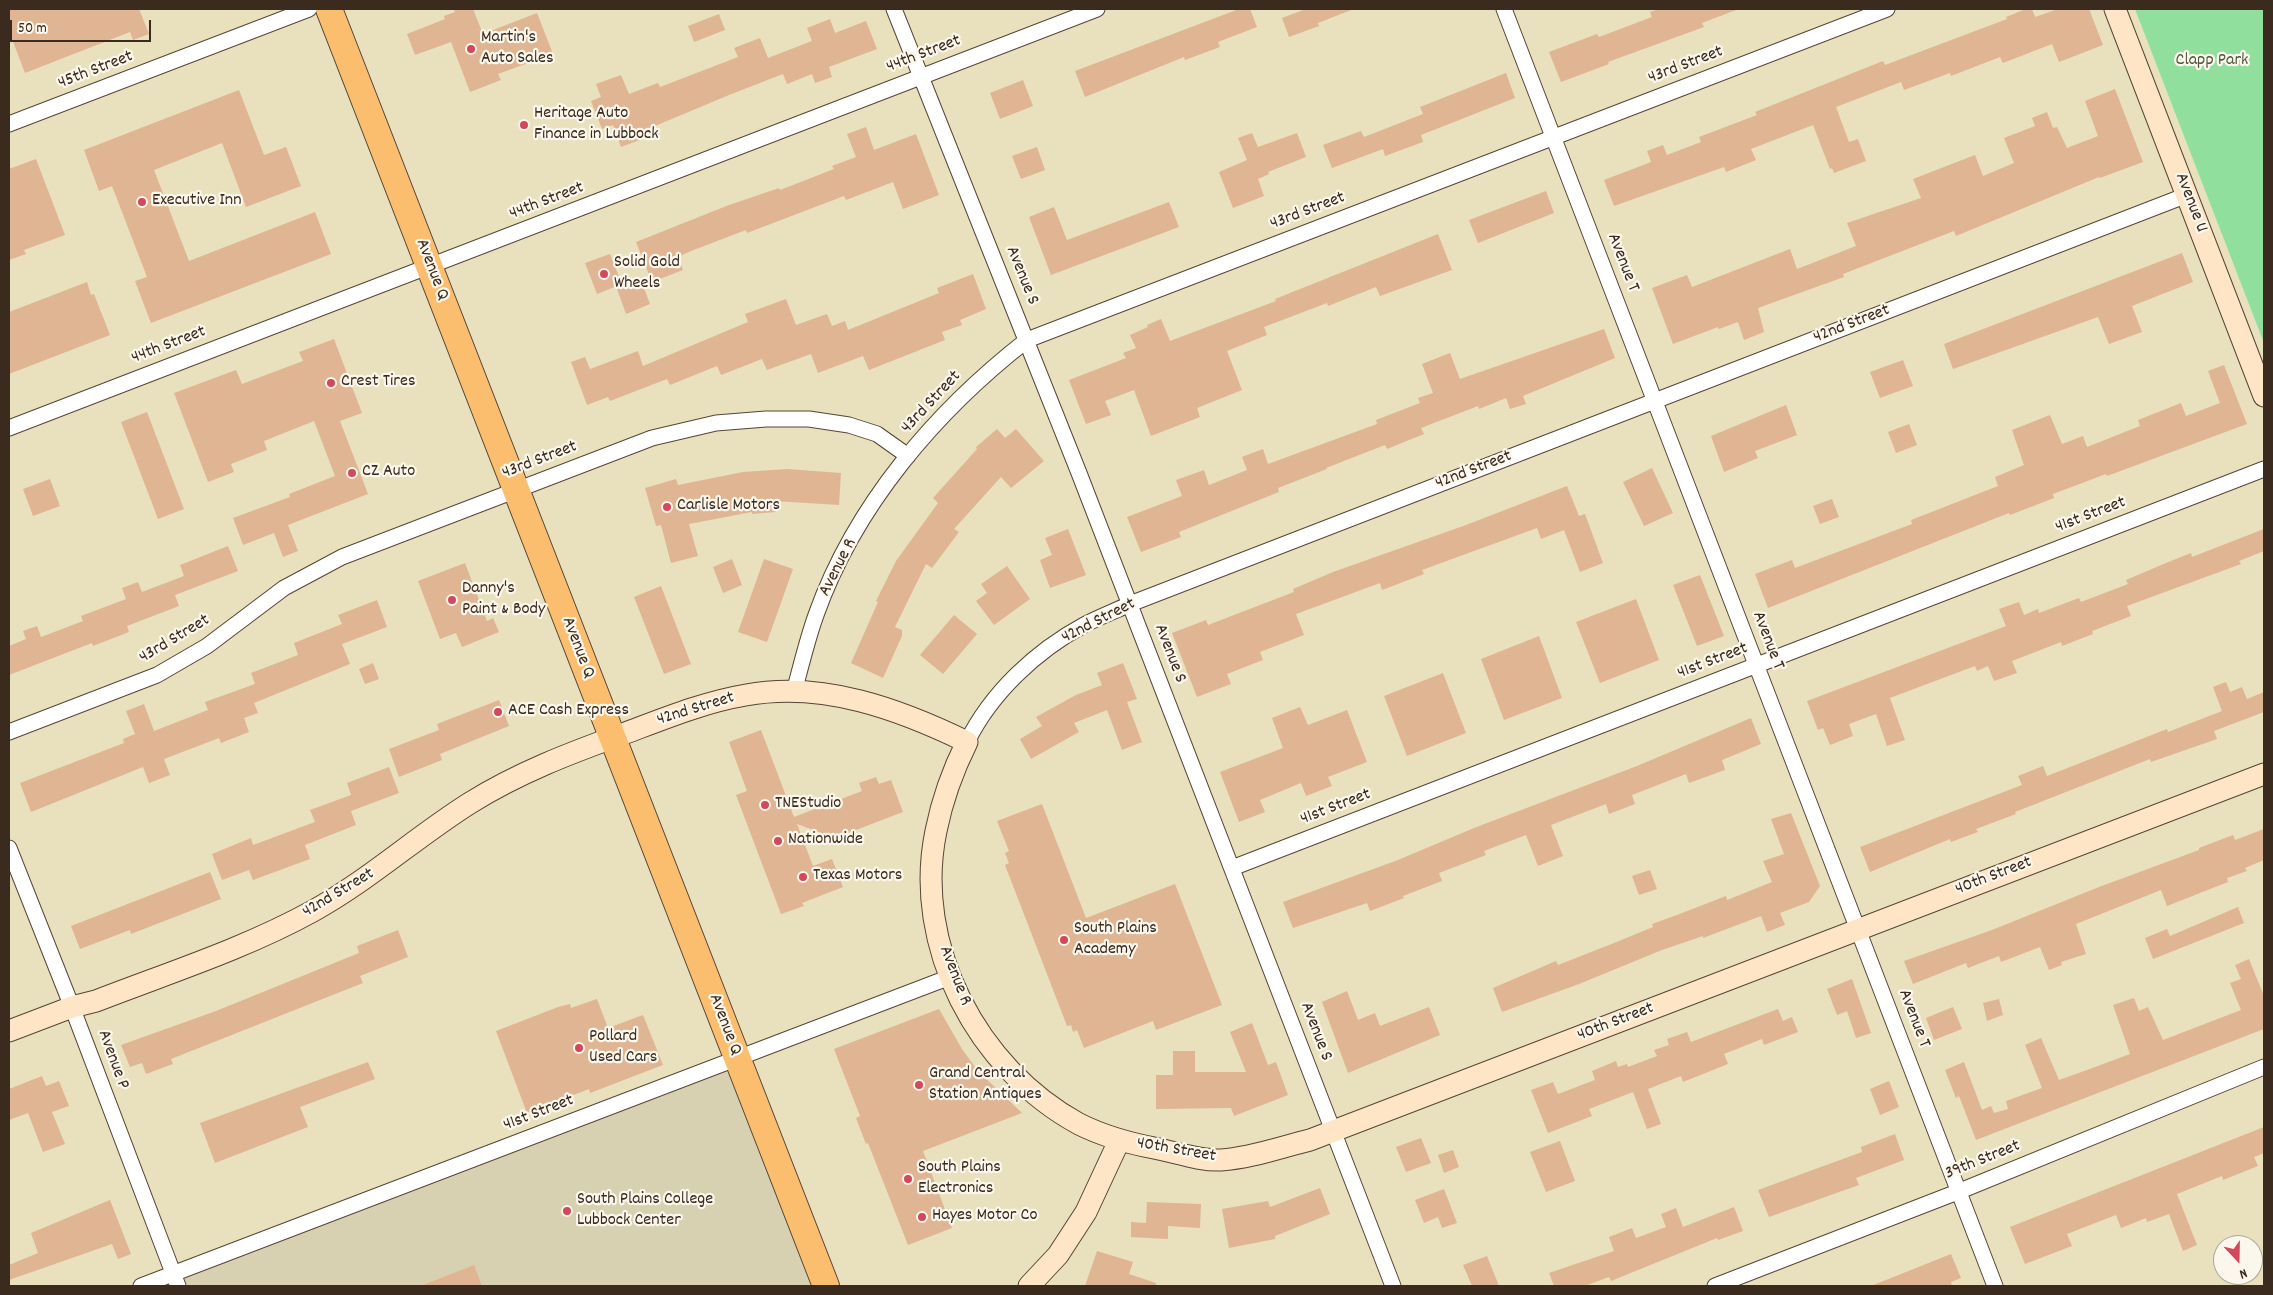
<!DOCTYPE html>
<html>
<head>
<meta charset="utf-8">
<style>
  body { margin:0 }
  #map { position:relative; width:2273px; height:1295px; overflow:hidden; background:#e9e0bd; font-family:Dekko,sans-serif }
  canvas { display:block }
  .frame { position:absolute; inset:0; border:10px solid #3b2a1e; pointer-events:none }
  .north { position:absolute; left:2213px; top:1235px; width:50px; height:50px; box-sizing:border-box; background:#fbf7ec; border:1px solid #aea59a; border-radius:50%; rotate:159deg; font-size:14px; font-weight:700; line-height:20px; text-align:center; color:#3b2a1e }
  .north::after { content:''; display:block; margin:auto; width:18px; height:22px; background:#d1495b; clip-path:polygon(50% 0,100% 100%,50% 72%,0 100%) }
  .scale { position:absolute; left:10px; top:20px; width:141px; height:22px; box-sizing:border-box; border:2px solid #3b2a1e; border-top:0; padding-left:6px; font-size:15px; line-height:18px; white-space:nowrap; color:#3b2a1e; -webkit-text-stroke:4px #fbf7ec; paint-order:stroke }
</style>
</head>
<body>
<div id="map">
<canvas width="2273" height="1295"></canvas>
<div class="frame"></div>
<div class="north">N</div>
<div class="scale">50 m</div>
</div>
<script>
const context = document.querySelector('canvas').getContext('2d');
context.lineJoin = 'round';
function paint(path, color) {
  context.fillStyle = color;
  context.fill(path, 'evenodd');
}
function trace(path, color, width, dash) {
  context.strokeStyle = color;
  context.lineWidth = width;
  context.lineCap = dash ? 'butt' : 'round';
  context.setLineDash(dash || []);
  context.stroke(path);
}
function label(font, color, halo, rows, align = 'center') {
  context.font = font + ' Dekko,sans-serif';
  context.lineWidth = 4.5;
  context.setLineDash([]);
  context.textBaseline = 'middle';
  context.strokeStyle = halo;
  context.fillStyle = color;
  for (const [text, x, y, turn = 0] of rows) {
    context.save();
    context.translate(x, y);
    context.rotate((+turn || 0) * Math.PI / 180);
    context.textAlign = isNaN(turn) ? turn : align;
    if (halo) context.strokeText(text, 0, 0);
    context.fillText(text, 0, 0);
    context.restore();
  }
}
paint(new Path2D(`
  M737,1059L826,1286H178L173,1274Z`), '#d7d1b1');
paint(new Path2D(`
  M2135,9H2264V343Z`), '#91df9d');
paint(new Path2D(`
  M9,9H139L149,34L133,40L130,32L25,73L9,31Z
  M454,9H473L483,34L537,13L553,54L498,74L501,80L470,92L451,42L415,55L407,34L445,19L444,16L455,12Z
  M1239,9H1250L1257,27L1218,42L1220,47L1185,60L1184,57L1085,97L1075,71Z
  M1306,9H1351V10L1318,23L1319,26L1289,37L1282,18Z
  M1659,9L1736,10L1702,23L1704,27L1608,62L1609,64L1561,82L1549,52L1597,34L1599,37L1652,17L1650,12Z
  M2026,9H2032L2035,17L2058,9H2089L2103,45L2059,62L2052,44L2003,63L2000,57L1951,76L1950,73L1904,90L1901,82L1836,107L1849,142L1858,139L1866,161L1834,173L1832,168L1830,169L1813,125L1751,149L1756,160L1726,172L1724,167L1614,206L1604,180L1651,162L1647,151L1663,145L1667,155L1701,142L1699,137L1757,115L1755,112L1883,61L1885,65L2007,19L2006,17Z
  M719,14L725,30L694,42L688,26Z
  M830,19L835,33L866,21L877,49L829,67L832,77L815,83L812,74L787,84L783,74L729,95L643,131L645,138L621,147L613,125L602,129L591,101L601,97L596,84L621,75L629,94L658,83L660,87L738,57L734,48L760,38L768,58L812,41L807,28Z
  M1506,73L1515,98L1421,135L1423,142L1385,156L1383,149L1332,168L1323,145L1361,131L1364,137L1423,114L1420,107Z
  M1023,80L1033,106L1000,119L990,93Z
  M2115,89L2143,162L2100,178L2099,177L1956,236L1954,231L1843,274L1844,277L1758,308L1764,332L1744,340L1738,322L1719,329L1718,327L1673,344L1652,288L1687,275L1692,287L1790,249L1797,269L1856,246L1847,223L1921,198L1913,179L1975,155L1983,176L2014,163L2004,138L2035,126L2032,118L2047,112L2053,128L2057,127L2067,148L2098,136L2085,101Z
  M239,90L264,155L286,147L301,186L246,207L222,143L154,170L189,261L315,212L331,254L151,323L135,281L147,277L112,186L99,191L84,150Z
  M866,127L874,150L916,134L939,195L903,209L893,182L846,200L844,196L747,233L746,230L691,251L678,257L683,270L652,282L636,242L729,205L779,188L780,190L834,169L832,166L856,157L847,134Z
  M1252,133L1258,147L1297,133L1306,157L1268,172L1269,174L1258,179L1264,196L1233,208L1219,172L1247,160L1238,138Z
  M1037,147L1045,170L1021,179L1012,156Z
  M36,159L65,235L24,250L26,254L9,260V169Z
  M1546,191L1554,213L1478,243L1469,220Z
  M1169,202L1179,227L1051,275L1029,217L1054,207L1067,240Z
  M1438,234L1452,270L1380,296L1376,287L1328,306L1327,303L1264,327L1267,335L1227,351L1242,390L1197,408L1200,417L1151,436L1134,390L1105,401L1111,415L1086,424L1069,380L1126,358L1123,353L1136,348L1130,335L1148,327L1147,325L1161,319L1170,341L1276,301L1275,299Z
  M2182,253L2193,282L2132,306L2142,332L2109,344L2098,317L1953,369L1944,344Z
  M610,254L622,284L597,294L585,263Z
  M973,274L986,309L960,320L962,325L942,332L945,340L869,370L863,356L818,373L811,354L767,370L762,359L721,375L717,366L670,385L667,379L610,401L608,397L587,405L571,362L585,357L590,369L638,351L643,366L748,322L745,314L786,299L796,325L827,314L832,326L845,321L848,330L939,293L937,288Z
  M641,280L650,304L626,314L617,289Z
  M87,282L91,295L94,294L110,335L9,374V312Z
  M1604,329L1615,358L1523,396L1526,404L1510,409L1506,398L1479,409L1478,406L1421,428L1424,434L1387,449L1385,445L1326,468L1327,469L1278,488L1279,492L1179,532L1181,537L1141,552L1127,517L1182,496L1176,480L1204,470L1209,485L1247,470L1242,457L1263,449L1268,464L1377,424L1376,420L1420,403L1418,398L1433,393L1422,364L1450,353L1460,379Z
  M334,339L362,413L340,421L368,494L288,525L298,551L283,557L274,533L243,545L233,518L290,497L289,494L335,476L314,421L264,441L267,450L231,464L234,472L208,482L174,393L236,370L242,384L303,361L299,352Z
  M1903,360L1913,386L1880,398L1870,372Z
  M2224,365L2247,424L2107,476L2106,474L2053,494L2054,498L2010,515L2009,513L1768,608L1755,574L1792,560L1795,568L1912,524L1911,520L1998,486L1995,477L2024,465L2012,430L2050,415L2062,444L2083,436L2087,447L2140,426L2138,420L2181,403L2186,416L2220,403L2208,371Z
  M1786,405L1797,435L1755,451L1758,458L1724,472L1711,436Z
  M147,412L184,509L158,519L121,422Z
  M1909,424L1917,445L1896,453L1888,432Z
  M997,429L1005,438L1016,429L1044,461L1011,488L1001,477L954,529L959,532L932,568L926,564L895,627L902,630V636L883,678L851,663L878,602L876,601L896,561L938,503L933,498L977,449L976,447Z
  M1652,468L1673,513L1644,526L1623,482Z
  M787,469L841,473L839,505L775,501L776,512L752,514V512L689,524L698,556L671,563L661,525L656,526L645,488L676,479L678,485L743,472Z
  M50,479L60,506L33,516L23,489Z
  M1567,486L1579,516L1585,514L1603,563L1580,572L1564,530L1541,539L1537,528L1422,570L1424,574L1382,590L1380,583L1296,614L1304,635L1260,652L1263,660L1227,674L1231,684L1197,697L1172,633L1206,620L1208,625L1294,592L1293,589L1333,572L1466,525Z
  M1832,499L1839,517L1820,524L1813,506Z
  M1068,529L1086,575L1050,588L1040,560L1052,555L1045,538Z
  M2264,529V551L2239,561L2241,564L2127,606L2131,616L2092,631L2093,634L2062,646L2061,642L2012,661L2017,673L1994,681L1988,666L1977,671L1975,666L1890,698L1905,740L1887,746L1876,714L1849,724L1853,736L1830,745L1823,728L1818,730L1807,701L2006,626L1999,609L2019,602L2024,615L2038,609L2039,613L2079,598L2081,602L2128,584L2126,580L2166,563L2191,553L2192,557Z
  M228,546L238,571L175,595L179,606L127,626L129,632L93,646L92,643L9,675V646L26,639L23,631L37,626L41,637L83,621L81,616L126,599L122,588L138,582L142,592L184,576L180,565Z
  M732,559L742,585L723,593L713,567Z
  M764,559L793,569L767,642L738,632Z
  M465,563L487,621L493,618L499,632L462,647L456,633L440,639L418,581Z
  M1007,566L1030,599L994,625L976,601L987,593L981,584Z
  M1700,575L1724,636L1697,646L1673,585Z
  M661,586L691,664L664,674L634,597Z
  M1636,599L1659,660L1600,683L1576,622Z
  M377,600L387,627L342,644L350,664L254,703L258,713L244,718L249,732L221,743L219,738L164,759L170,775L149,783L143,767L31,812L20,783L124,743L123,739L135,734L126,711L144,704L154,731L208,710L205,702L255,684L251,673L298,655L294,643L342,624L338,615Z
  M954,615L977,634L943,674L920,655Z
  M1539,636L1562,698L1504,720L1481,659Z
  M373,663L379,679L365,684L359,669Z
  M1123,663L1137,699L1127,702L1142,742L1122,750L1107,710L1074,723L1079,732L1031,759L1020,739L1042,726L1036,717L1076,695L1102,685L1097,673Z
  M1443,673L1466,733L1407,756L1384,696Z
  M2226,682L2230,692L2242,687L2247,699L2264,692V712L2214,731L2217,739L2151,762L2150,759L2015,812L2016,814L1976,829L1978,832L1951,842L1950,839L1870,872L1860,847L2022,785L2018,776L2043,766L2047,776L2167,729L2168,732L2222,711L2213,687Z
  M499,700L509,726L440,754L442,760L399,777L389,749L439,730L437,724Z
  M1300,707L1308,725L1347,710L1367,762L1328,777L1332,786L1306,796L1301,783L1260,800L1265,812L1239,822L1220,772L1283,748L1272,718Z
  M1751,718L1761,744L1722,760L1725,770L1689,783L1686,774L1632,795L1635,804L1609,814L1606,804L1551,825L1563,856L1538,866L1526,835L1484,851L1486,855L1439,873L1442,881L1403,896L1404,898L1370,911L1367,903L1293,928L1283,902L1398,860L1474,828L1637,766Z
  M761,730L794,817L862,791L859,783L876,777L879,784L891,780L903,812L835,838L797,824L813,866L832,859L843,887L802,903L804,906L781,914L736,795L747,791L729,742Z
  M389,767L399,793L351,811L356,825L305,845L310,859L253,880L249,870L222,880L212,854L251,838L253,845L315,822L310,810L351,795L347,783Z
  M1042,804L1086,918L1175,884L1222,1005L1156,1030L1153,1021L1084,1048L1077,1030L1073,1032L1071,1025L1067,1026L1005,865L1009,863L1005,853L1009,851L997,821Z
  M1791,813L1820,886L1809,902L1780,913L1785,925L1767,932L1761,916L1703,938V936L1662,950L1579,984L1502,1012L1493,988L1556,961L1558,965L1614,943L1653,927L1652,924L1677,915L1726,896L1727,900L1772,882L1763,861L1784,854L1771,819Z
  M2264,829V860L2245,868L2247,871L2227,878L2228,882L2167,906L2161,890L2076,924L2086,954L2061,962L2062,965L2049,970L2040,947L2001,962L1999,956L1968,968L1966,963L1913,984L1904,961L1992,930L2099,887L2199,850V848L2233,835L2235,840Z
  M1650,870L1657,889L1639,895L1632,876Z
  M210,872L221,899L131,934L130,930L80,949L71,926Z
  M2238,907L2244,923L2153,959L2145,938L2167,929L2170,936Z
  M398,930L408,957L360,976L363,983L171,1059L173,1064L146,1074L142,1063L130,1067L121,1045L216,1011L359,953L357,946Z
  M2249,959L2264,996V1029L1976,1140L1959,1096L1956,1098L1945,1070L1964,1062L1982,1110L1991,1106L1994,1113L2008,1109L2006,1101L2042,1088L2025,1045L2041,1038L2059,1080L2087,1070L2130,1054L2113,1005L2134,998L2139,1011L2148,1007L2163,1040L2241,1010L2230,983L2241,979L2235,965Z
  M1852,979L1871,1033L1856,1038L1847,1011L1837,1015L1827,989Z
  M1347,991L1358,1020L1375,1013L1380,1026L1429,1007L1440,1035L1348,1073L1322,1002Z
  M597,999L608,1028L643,1015L663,1065L590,1093L589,1089L527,1113L496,1031L558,1007L570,1004L571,1008Z
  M1999,999L2003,1015L1987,1021L1983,1003Z
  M1953,1007L1962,1029L1934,1040L1926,1018Z
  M939,1009L962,1049L978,1071L1022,1113L923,1151L952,1228L908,1245L868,1143L866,1144L856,1118L860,1116L834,1049Z
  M1778,1009L1783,1021L1792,1017L1798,1032L1764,1045L1762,1039L1724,1054L1728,1064L1683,1082L1681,1076L1648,1089L1661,1124L1647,1129L1633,1092L1589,1109L1592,1116L1548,1133L1531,1090L1553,1082L1558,1094L1595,1080L1592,1071L1616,1061L1618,1067L1627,1064L1628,1067L1657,1056L1654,1050L1669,1045L1667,1039L1687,1032L1691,1042Z
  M1252,1023L1268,1065L1276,1062L1288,1095L1234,1116L1231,1108L1156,1109V1075H1173V1051H1195V1072H1246L1230,1032Z
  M368,1062L375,1079L300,1107L308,1127L215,1163L200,1123Z
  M42,1076L46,1086L59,1081L69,1106L52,1112L65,1144L43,1152L28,1113L9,1120V1089Z
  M1889,1081L1899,1107L1880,1115L1870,1089Z
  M2264,1127V1153L2254,1157L2258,1166L2223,1180L2222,1176L2177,1194L2197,1245L2183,1251L2169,1214L2147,1222L2146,1218L2121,1228L2116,1215L2067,1234L2072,1246L2025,1264L2010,1227Z
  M1895,1134L1904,1160L1856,1178L1859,1185L1769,1217L1758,1190L1862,1152L1861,1147Z
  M1421,1138L1431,1163L1406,1172L1396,1147Z
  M1560,1141L1575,1181L1546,1192L1530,1152Z
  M1453,1150L1459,1167L1444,1173L1438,1155Z
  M1320,1188L1330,1214L1275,1236V1239L1229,1248L1222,1209L1268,1201L1270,1207Z
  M1444,1189L1457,1223L1442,1228L1438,1217L1424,1223L1415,1200Z
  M110,1200L131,1254L118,1259L112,1244L9,1280V1265L38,1253L31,1233Z
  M1147,1202L1201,1204L1200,1228L1168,1226V1239L1131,1237V1222L1146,1223Z
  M1734,1207L1743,1231L1718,1240L1717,1238L1611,1281L1609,1277L1585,1286H1554L1549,1273L1614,1251L1609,1237L1632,1228L1636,1238L1666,1227L1661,1214L1676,1208L1683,1227Z
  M1097,1251L1133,1262L1129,1274L1156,1283V1286H1085Z
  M1951,1254L1961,1278L1951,1282L1952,1286H1871Z
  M1487,1256L1499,1286H1472L1463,1265Z
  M474,1265L482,1286H423V1285Z`), '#e0b593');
const street = new Path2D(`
  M894,9L1079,473L1393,1286
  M1504,9L1995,1286
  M9,124L309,9
  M9,428L1097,9
  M794,692C801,666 807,640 816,615C855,505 936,411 1027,340L1887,9
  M9,732L157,675L207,646L284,588L342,557L652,438L716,423L766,419H809L849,425L877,434L908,456
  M967,742C991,693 1036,651 1084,625C1099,617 1115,611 1130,604L2187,195
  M9,848L72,1007L178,1286
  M1232,868L2264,469
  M141,1286L950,977
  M1715,1286L1960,1191L2264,1067`);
const secondary = new Path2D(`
  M2115,9L2264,396
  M9,1031L72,1007L96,1001C168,973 244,949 313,911C369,880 416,837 470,803C518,773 570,753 623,734C663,719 704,702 746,695C823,681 899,709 967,742C953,770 942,801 936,831C912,946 978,1069 1079,1124C1103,1136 1128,1143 1154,1148C1175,1152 1200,1161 1221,1160C1251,1158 1281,1147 1310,1140L2264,774
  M1029,1286L1058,1255L1086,1212L1119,1141`);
const highway = new Path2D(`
  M329,9L826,1286`);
trace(street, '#554536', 17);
trace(secondary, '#554536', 23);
trace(highway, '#554536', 28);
trace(street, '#fff', 15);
trace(secondary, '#fde5c5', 21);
trace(highway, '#fabe6e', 26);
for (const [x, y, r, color] of [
  [471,49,5,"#d1495b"],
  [524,125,5,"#d1495b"],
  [142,202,5,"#d1495b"],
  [604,274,5,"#d1495b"],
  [331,383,5,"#d1495b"],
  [352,473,5,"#d1495b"],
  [667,507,5,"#d1495b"],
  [452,600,5,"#d1495b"],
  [498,712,5,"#d1495b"],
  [765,805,5,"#d1495b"],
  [778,841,5,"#d1495b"],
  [803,877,5,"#d1495b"],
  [1064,940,5,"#d1495b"],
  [579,1048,5,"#d1495b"],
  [919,1085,5,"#d1495b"],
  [908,1179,5,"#d1495b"],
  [567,1211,5,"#d1495b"],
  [922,1217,5,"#d1495b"]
]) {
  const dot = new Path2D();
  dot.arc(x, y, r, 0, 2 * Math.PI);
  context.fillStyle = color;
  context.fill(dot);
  trace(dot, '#fbf7ec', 2);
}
label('18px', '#3b2a1e', '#fbf7ec', [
  ["Martin's",481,39],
  ["Auto Sales",481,60],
  ["Heritage Auto",534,115],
  ["Finance in Lubbock",534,136],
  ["Executive Inn",152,202],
  ["Solid Gold",614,264],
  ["Wheels",614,285],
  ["Crest Tires",341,383],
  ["CZ Auto",362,473],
  ["Carlisle Motors",677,507],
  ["Danny's",462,590],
  ["Paint & Body",462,611],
  ["ACE Cash Express",508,712],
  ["TNEStudio",775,805],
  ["Nationwide",788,841],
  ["Texas Motors",813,877],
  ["South Plains",1074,930],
  ["Academy",1074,951],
  ["Pollard",589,1038],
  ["Used Cars",589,1059],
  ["Grand Central",929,1075],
  ["Station Antiques",929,1096],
  ["South Plains",918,1169],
  ["Electronics",918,1190],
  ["South Plains College",577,1201],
  ["Lubbock Center",577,1222],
  ["Hayes Motor Co",932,1217]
], 'left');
label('18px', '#3b2a1e', '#fbf7ec', [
  ["44th Street",924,55,-21],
  ["43rd Street",1686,66,-21],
  ["45th Street",96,71,-21],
  ["44th Street",547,202,-21],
  ["Avenue U",2190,203,69],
  ["43rd Street",1308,212,-21],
  ["Avenue T",1622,263,69],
  ["Avenue Q",431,270,69],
  ["Avenue S",1021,276,68],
  ["42nd Street",1852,325,-21],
  ["44th Street",169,346,-21],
  ["43rd Street",932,403,-47],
  ["43rd Street",540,461,-21],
  ["42nd Street",1474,471,-21],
  ["41st Street",2091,516,-21],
  ["Avenue R",839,568,-63],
  ["42nd Street",1099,622,-27],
  ["43rd Street",175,640,-31],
  ["Avenue T",1767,641,69],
  ["Avenue Q",577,648,69],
  ["Avenue S",1169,654,69],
  ["41st Street",1713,662,-21],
  ["42nd Street",696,710,-17],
  ["41st Street",1336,808,-21],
  ["40th Street",1994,877,-21],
  ["42nd Street",339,894,-31],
  ["Avenue R",954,976,69],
  ["Avenue T",1913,1019,69],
  ["40th Street",1616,1023,-21],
  ["Avenue Q",724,1025,69],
  ["Avenue S",1315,1032,69],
  ["Avenue P",112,1060,70],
  ["41st Street",539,1114,-21],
  ["40th Street",1176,1151,10],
  ["39th Street",1983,1161,-22]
]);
label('18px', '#50573e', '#fbf7ec', [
  ["Clapp Park",2212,62]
]);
</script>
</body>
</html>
